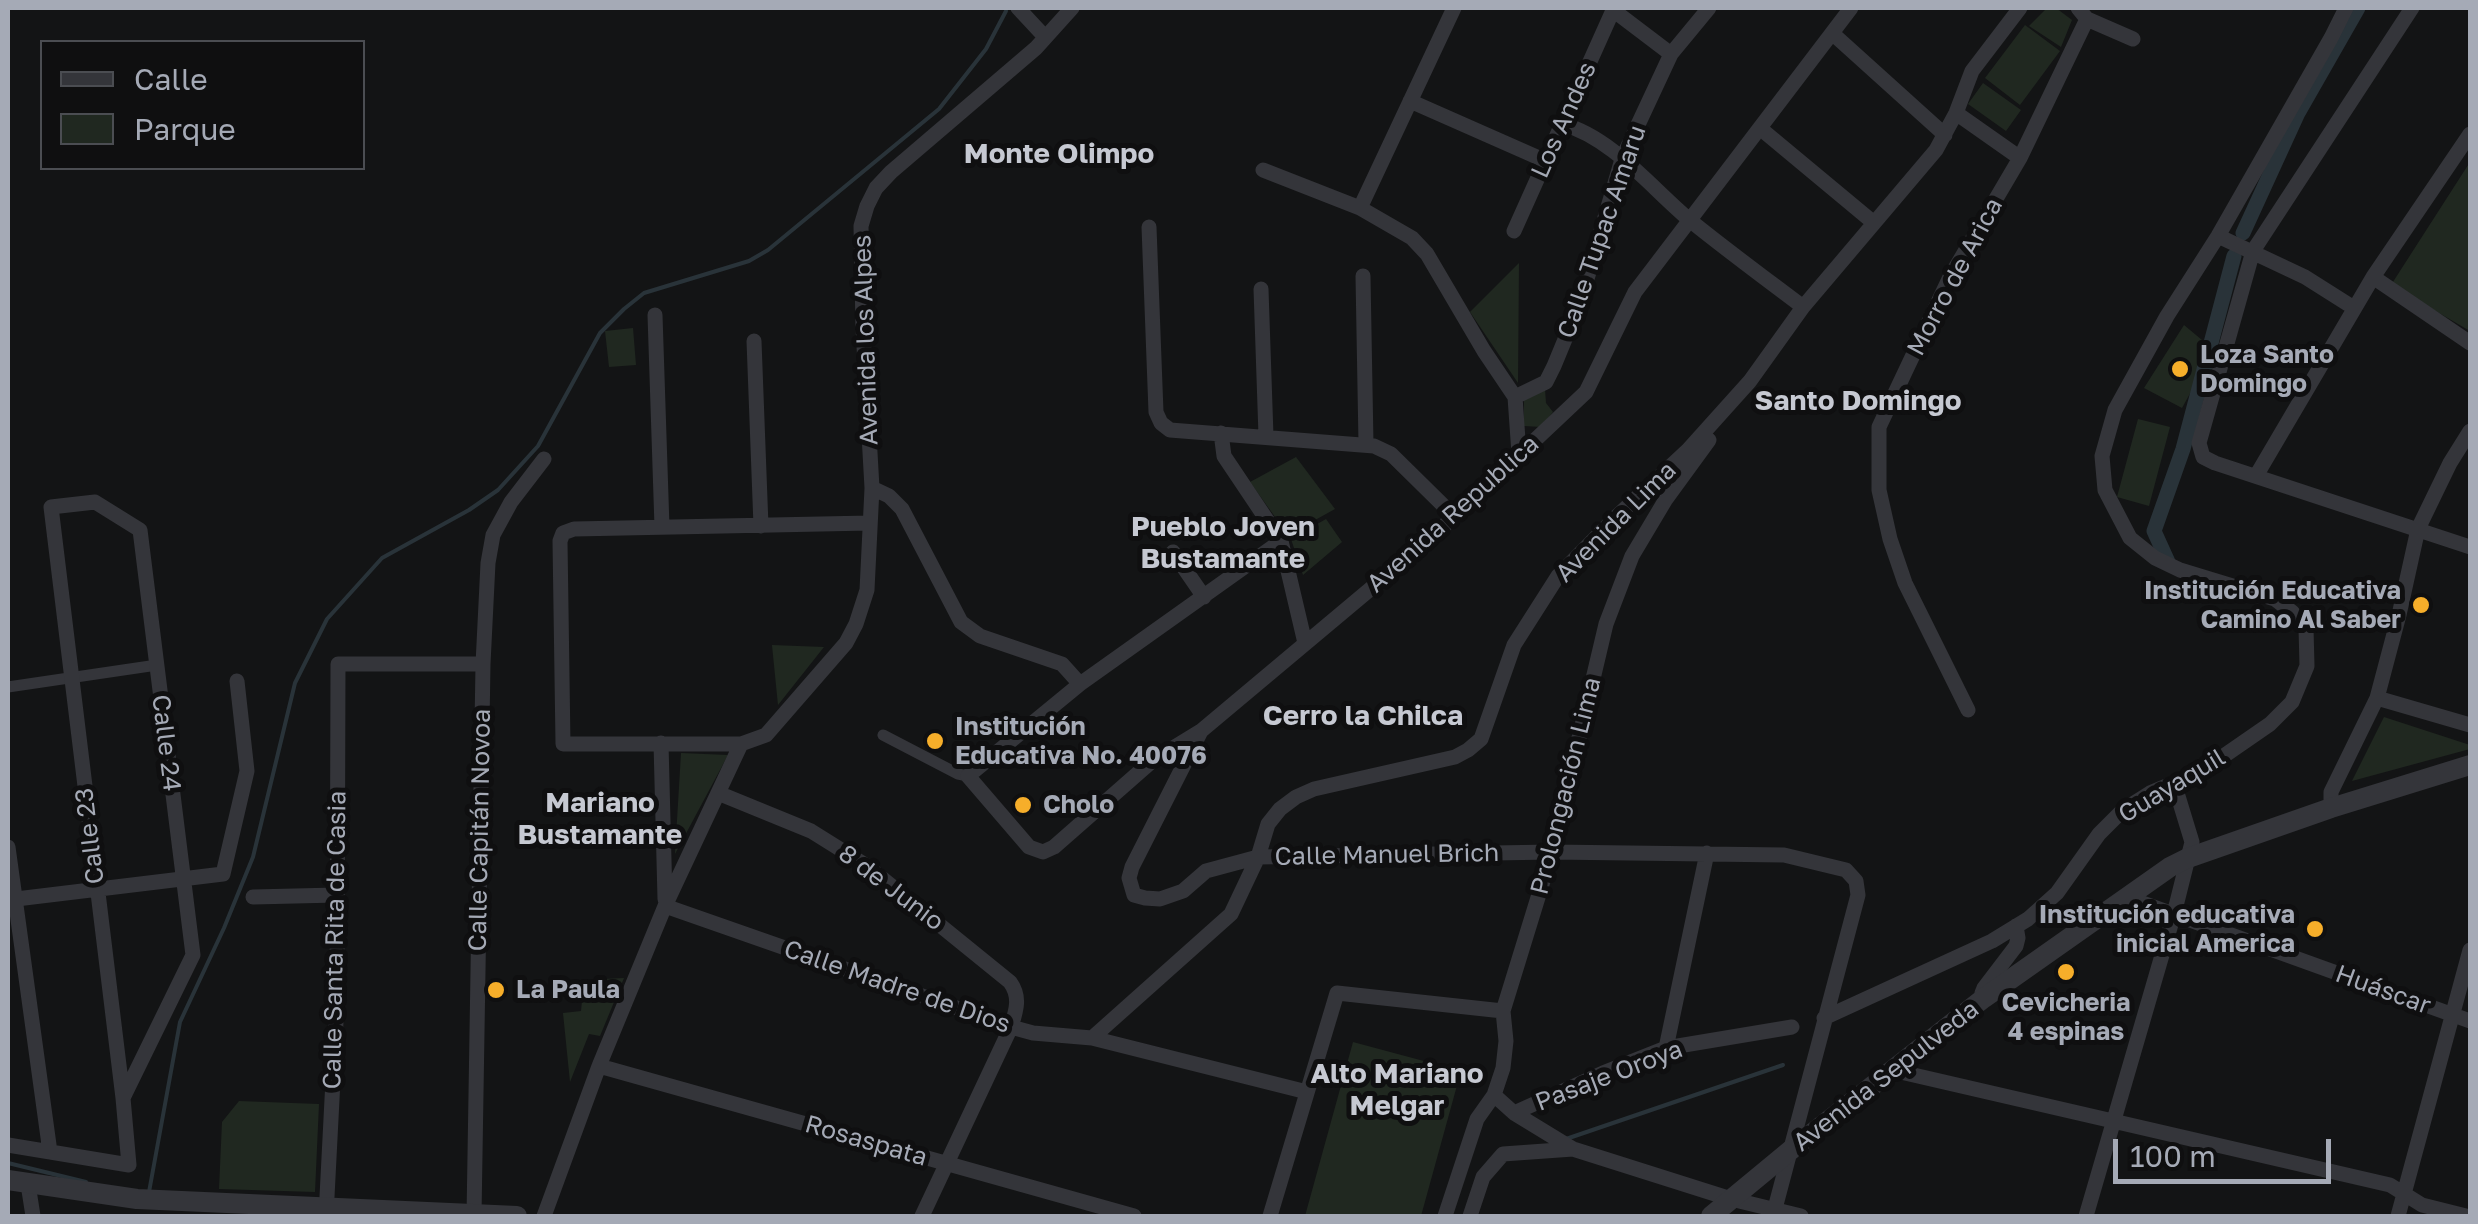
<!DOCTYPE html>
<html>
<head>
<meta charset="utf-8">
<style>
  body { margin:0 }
  #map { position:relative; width:2478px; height:1224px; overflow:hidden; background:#131415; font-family:"Golos Text",sans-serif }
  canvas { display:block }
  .frame { position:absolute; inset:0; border:10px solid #a5aab6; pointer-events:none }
  .legend { position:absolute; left:40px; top:40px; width:325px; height:130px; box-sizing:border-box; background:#0f0f10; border:2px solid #4b4d52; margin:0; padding:12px 18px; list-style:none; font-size:30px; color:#a5aab6 }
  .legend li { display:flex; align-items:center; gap:20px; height:50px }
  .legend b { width:50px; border:2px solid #4b4d52 }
  .scale { position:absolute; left:2113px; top:1139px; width:218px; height:45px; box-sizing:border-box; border:5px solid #a5aab6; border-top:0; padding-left:12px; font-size:30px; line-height:35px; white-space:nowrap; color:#a5aab6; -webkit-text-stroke:8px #0f0f10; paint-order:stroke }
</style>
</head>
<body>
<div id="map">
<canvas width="2478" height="1224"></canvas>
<div class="frame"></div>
<ul class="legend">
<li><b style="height:12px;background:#34353a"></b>Calle</li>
<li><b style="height:28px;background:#202820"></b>Parque</li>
</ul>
<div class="scale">100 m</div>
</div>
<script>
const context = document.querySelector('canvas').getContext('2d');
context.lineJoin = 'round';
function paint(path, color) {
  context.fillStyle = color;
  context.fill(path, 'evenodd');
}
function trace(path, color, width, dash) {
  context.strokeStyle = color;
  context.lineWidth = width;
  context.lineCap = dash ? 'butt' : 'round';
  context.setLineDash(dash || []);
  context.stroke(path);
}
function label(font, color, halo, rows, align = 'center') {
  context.font = font + ' "Golos Text",sans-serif';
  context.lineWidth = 10;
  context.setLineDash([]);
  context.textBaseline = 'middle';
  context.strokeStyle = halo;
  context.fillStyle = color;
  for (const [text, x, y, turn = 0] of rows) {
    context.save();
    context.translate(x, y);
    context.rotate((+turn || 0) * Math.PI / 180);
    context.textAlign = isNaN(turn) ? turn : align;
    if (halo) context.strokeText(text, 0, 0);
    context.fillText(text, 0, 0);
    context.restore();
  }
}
paint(new Path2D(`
  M2047,8H2056L2072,20L2061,47L2029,26Z
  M2025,25L2060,51L2020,105L1985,78Z
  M1983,83L2021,110L2006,131L1968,104Z
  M2470,162V331L2391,285Z
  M1519,263L1518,383L1470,312Z
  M2184,325L2214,350L2182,408L2144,388Z
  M633,328L636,365L609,367L605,331Z
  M1545,389L1546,403L1553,412L1541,427L1524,426V399Z
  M2138,419L2170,427L2149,506L2117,497Z
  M1296,457L1335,509L1288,535L1250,482Z
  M1326,519L1342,542L1303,575L1291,539Z
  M772,645L824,647L778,705Z
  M2384,717L2470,745V749L2352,781Z
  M681,753L728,755L675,854Z
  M624,978L600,1036L589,1034L570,1082L563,1013L581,1011L584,980Z
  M1353,1042L1461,1071L1421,1216H1305Z
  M239,1101L319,1104L315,1192L219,1189L222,1122Z`), '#202820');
trace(new Path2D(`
  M1566,1139L1783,1065
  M8,1163L86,1182
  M149,1192L180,1022L224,928L253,857L295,683L327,619L382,558L469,510L498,490L538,446L600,333L624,309L644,293L749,261L768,250L939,109L986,49L1006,11`), '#293339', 4);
trace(new Path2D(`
  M2243,233L2298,113L2358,8
  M2169,564L2154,531L2183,449L2234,256`), '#293339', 15);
trace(new Path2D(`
  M8,687L157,665
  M883,735L958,774L968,776`), '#34353a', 11);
trace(new Path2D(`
  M1018,8L1045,37
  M2078,8L2087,19L2133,39
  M2412,8L2253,251L2199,443L2203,457L2215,463L2470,547
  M1613,10L1671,54
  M1832,33L1945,135
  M1410,101L1546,161
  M1956,113L2020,158
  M1562,124C1612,137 1653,190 1692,222C1728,251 1766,279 1803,307
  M1761,129L1874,223
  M1263,170L1360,208L1412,238L1427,254L1484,351L1515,397
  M1360,208L1454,8
  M1149,227L1156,412L1161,423L1170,430L1374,446L1391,454L1454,516
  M1514,231L1614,8
  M2218,236L2305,277L2354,308
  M1363,276L1366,444
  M2373,277L2470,343
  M1261,289L1266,436
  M655,315L662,527
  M754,341L761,526
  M1515,397L1546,382L1554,366L1580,303L1622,159L1671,54L1709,8
  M1515,397L1519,454
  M1221,433L1224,456L1281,541L1305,643
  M2256,476L2373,277L2470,134
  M872,488L889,496L902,509L961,622L980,636L1062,664L1080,684
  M870,523L574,529L563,533L560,541L563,744H741L766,735L846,643L856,624L867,590L872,488L863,328L861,226L867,206L876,188L891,172L1036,48L1072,8
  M1173,552L1204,597
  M2377,698L2470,725
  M1968,710L1905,583L1890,539L1879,490V427L1950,277L2020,158L2087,19
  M1201,731L1152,761L1054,847L1043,852L1029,847L968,776L1080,684L1281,541
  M661,743L665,899
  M718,793L811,831L867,866L1010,982C1021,997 1016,1011 1011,1027L922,1216
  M2331,808V792L2377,698L2399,615L2418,529L2450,463L2470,431
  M8,847L50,1152
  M253,897L337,895
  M2126,897L2470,1021
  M8,900L223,874L247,771L237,681
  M665,906L1011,1027L1033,1033L1092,1038L1307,1092
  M1984,998L1982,993L1984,988L2016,946L2018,938L2016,926
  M1824,1018L1992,941L2028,919L2057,893L2099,834L2123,810L2150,793L2202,771L2270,724L2292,702L2307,666L2306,628L2292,612L2275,599L2180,570L2155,558L2130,538L2105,490L2102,456L2115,410L2167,316L2218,236L2331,38L2346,8
  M1092,1038L1231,914L1258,857L1268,824L1280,809L1296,797L1314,789L1455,757L1468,750L1481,739L1514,645L1558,576L1615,518L1688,450L1750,381L1803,307L1936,150L1956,113L1972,71L2020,8
  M1666,1048L1707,853
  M599,1066L1134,1216
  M1892,1070L2390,1185L2422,1205L2466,1216
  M1494,1095L1514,1113L1603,1073L1666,1048L1792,1027
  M1514,1113L1573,1149L1731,1199L1801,1216
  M8,1145L129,1165L123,1098L51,507L95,502L140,530L193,955L123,1098
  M28,1184L33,1216
  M326,1216L337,1002L338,664H483
  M474,1216L483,664L488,563L493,535L511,502L544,459
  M544,1216L599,1066L665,906L741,744
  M1270,1216L1337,993L1503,1011
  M1445,1216L1477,1119L1494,1095L1503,1068L1506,1041L1503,1011L1552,852L1606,624L1632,556L1666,499L1709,440
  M1470,1216L1483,1177L1503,1154L1573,1149
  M1773,1216L1858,895L1856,881L1846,870L1784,855L1552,852L1258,857L1206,871L1183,891L1160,899L1145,898L1134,895L1129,878L1132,867L1201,731L1430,539L1586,392L1635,292L1851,8
  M2086,1216L2174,914L2192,842L2174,783
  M2398,1216L2470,950`), '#34353a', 15);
trace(new Path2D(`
  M8,1180L137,1199L517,1216
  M1711,1216L1792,1149L1984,998L2170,867L2188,858L2331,808L2470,765`), '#34353a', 20);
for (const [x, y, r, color] of [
  [2180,369,10,"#f6ae2a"],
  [2421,605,10,"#f6ae2a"],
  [935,741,10,"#f6ae2a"],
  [1023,805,10,"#f6ae2a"],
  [2315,929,10,"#f6ae2a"],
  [2066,972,10,"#f6ae2a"],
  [496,990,10,"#f6ae2a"]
]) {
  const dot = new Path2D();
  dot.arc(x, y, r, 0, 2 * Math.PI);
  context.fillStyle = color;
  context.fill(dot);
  trace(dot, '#0f0f10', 4);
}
label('25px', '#a5aab6', '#0f0f10', [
  ["Los Andes",1564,120,-66],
  ["Calle Tupac Amaru",1602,232,-71],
  ["Morro de Arica",1955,277,-62],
  ["Avenida los Alpes",866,340,-92],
  ["Avenida Republica",1453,514,-42],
  ["Avenida Lima",1616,522,-45],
  ["Calle 24",166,743,83],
  ["Prolongación Lima",1566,786,-76],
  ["Guayaquil",2172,786,-31],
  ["Calle Capitán Novoa",480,830,-89],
  ["Calle 23",90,836,-97],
  ["Calle Manuel Brich",1387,855,-1],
  ["8 de Junio",891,888,37],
  ["Calle Santa Rita de Casia",335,940,-89],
  ["Calle Madre de Dios",897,987,19],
  ["Huáscar",2383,990,20],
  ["Pasaje Oroya",1609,1076,-21],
  ["Avenida Sepulveda",1886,1076,-38],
  ["Rosaspata",866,1141,16]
]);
label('bold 25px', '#a5aab6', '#0f0f10', [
  ["Loza Santo",2200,355],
  ["Domingo",2200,384],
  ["Institución Educativa",2401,591,"right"],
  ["Camino Al Saber",2401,620,"right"],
  ["Institución",955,727],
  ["Educativa No. 40076",955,756],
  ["Cholo",1043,805],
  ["Institución educativa",2295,915,"right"],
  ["inicial America",2295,944,"right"],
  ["La Paula",516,990],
  ["Cevicheria",2066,1003,"center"],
  ["4 espinas",2066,1032,"center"]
], 'left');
label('bold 28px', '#c6c9d2', '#0f0f10', [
  ["Monte Olimpo",1059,154],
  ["Santo Domingo",1858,401],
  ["Pueblo Joven",1223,527],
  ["Bustamante",1223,559],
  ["Cerro la Chilca",1363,716],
  ["Mariano",600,803],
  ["Bustamante",600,835],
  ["Alto Mariano",1397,1074],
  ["Melgar",1397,1106]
]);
</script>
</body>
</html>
